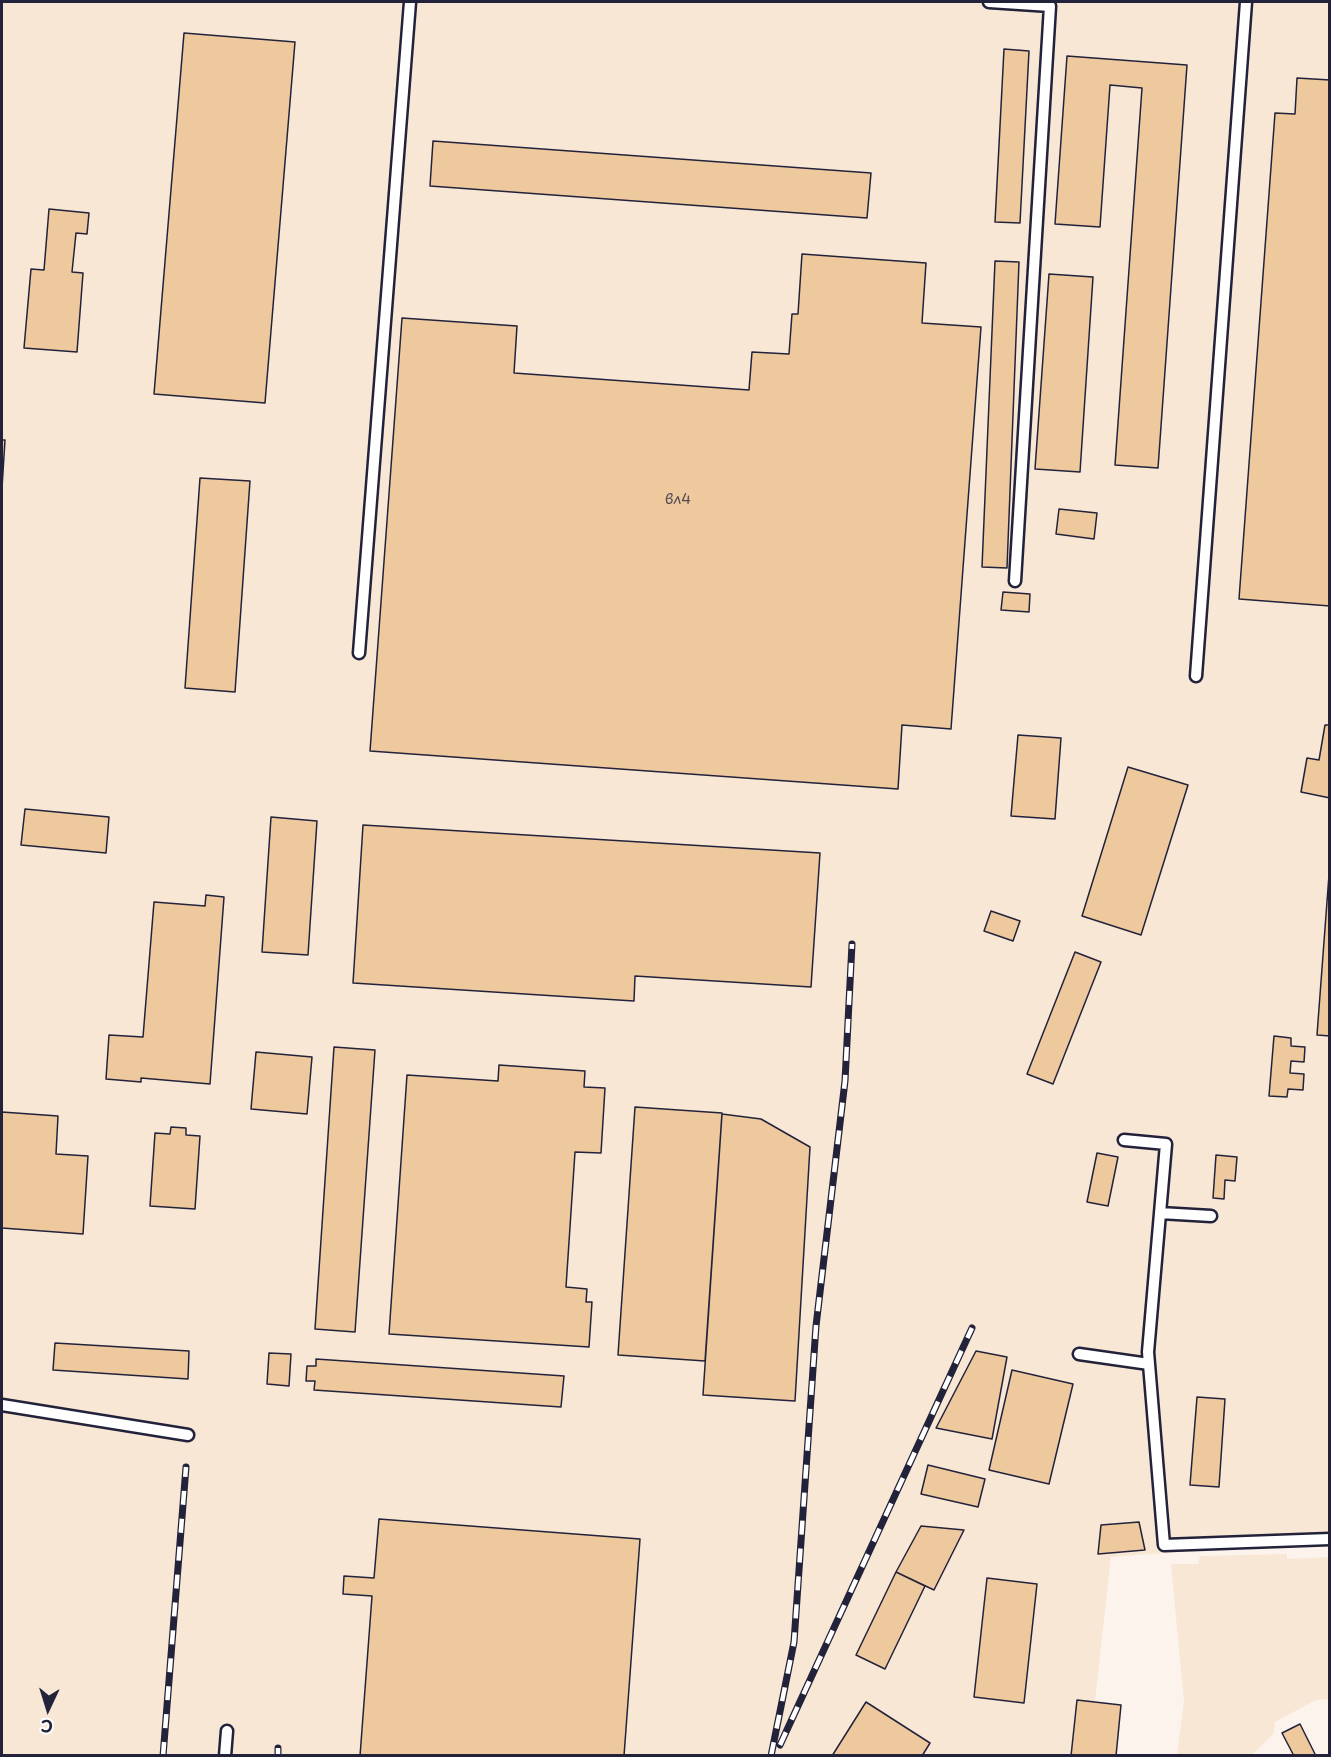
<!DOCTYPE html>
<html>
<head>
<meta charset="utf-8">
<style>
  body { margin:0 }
  #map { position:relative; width:1331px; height:1757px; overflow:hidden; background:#fcf4ec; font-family:"Playpen Sans",sans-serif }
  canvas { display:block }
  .frame { position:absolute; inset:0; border:3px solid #22223b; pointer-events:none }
  .north { position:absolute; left:18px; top:1679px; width:60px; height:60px; -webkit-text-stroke:4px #fff; paint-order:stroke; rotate:184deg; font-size:16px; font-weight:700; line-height:24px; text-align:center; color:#22223b }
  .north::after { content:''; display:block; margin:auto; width:21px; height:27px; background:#22223b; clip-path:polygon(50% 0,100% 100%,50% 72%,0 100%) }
</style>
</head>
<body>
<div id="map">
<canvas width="1331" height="1757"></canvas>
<div class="frame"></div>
<div class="north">С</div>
</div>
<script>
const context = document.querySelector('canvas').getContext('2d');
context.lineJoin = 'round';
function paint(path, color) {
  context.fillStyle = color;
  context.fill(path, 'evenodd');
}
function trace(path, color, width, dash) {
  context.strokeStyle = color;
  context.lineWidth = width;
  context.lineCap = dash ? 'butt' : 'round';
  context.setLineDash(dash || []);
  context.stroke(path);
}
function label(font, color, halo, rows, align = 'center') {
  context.font = font + ' "Playpen Sans",sans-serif';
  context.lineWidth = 4.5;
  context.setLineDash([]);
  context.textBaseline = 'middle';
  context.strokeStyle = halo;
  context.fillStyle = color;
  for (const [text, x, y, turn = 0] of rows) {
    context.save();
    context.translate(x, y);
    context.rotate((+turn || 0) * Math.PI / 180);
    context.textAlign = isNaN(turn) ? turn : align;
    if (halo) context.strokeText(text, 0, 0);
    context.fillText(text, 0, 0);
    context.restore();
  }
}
paint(new Path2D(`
  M2,2H1329V1541L1111,1557L1089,1755L2,1756Z
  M1287,1554V1559L1329,1557V1699L1316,1700L1275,1722L1274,1733L1252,1755H1177L1184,1701L1171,1564H1198L1200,1556Z`), '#f8e7d5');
const building = new Path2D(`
  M184,33L295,42L265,403L154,394Z
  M1004,49L1029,51L1020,223L995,222Z
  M1067,56L1187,65L1158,468L1115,465L1142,88L1110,85L1100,227L1055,224Z
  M1297,78L1330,80V606L1239,599L1275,113L1295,114Z
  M433,141L871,173L867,218L430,186Z
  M49,209L89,213L87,234L76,233L72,272L83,273L77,352L24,348L31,269L44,270Z
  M802,254L926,263L922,323L981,327L951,729L902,725L898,789L370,751L402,318L517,326L514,373L749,390L752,352L789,354L792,314H798Z
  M995,261L1019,262L1007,568L982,567Z
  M1049,274L1093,277L1080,472L1035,469Z
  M2,440H5L2,488Z
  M200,478L250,481L235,692L185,688Z
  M1059,509L1097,513L1094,539L1056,534Z
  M1003,592L1030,594L1029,612L1001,610Z
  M1325,725H1330V798L1301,792L1307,758L1319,760Z
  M1018,735L1061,738L1055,819L1011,816Z
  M1128,767L1188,785L1141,935L1082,916Z
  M25,809L109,817L106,853L21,845Z
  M271,817L317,821L308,955L262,952Z
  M363,825L820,853L811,987L635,976L634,1001L353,983Z
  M1329,875H1330V1036L1317,1035Z
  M206,895L224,897L210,1084L141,1078V1082L106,1079L109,1035L143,1037L154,902L205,906Z
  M991,911L1020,921L1013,941L984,931Z
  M1075,952L1101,962L1053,1084L1027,1074Z
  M1274,1036L1291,1038V1046L1305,1047L1304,1062L1291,1061L1290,1073L1304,1074L1303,1090L1288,1089L1287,1097L1269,1096Z
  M334,1047L375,1050L355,1332L315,1329Z
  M256,1052L312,1057L307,1114L251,1109Z
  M499,1065L585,1071L584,1087L605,1088L601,1153L575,1152L566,1287L587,1289L586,1302H592L589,1347L389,1334L407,1075L498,1081Z
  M635,1107L722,1113L705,1361L618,1355Z
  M2,1112L58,1116L56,1154L88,1156L83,1234L2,1228Z
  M722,1114L761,1119L810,1147L795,1401L703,1395Z
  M171,1127L186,1128V1135L200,1136L195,1209L150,1206L155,1133L170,1134Z
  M1097,1153L1118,1157L1108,1206L1087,1202Z
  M1216,1155L1237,1157L1235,1181L1225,1180L1224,1199L1213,1198Z
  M55,1343L189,1351L188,1379L53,1370Z
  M976,1351L1007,1357L992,1439L936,1428Z
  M269,1353L291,1354L289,1386L267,1384Z
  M316,1359L564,1376L561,1407L314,1390L315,1381H306L307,1366H316Z
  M1012,1370L1073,1384L1049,1484L989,1470Z
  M1197,1397L1225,1399L1219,1487L1190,1485Z
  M928,1465L985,1479L978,1507L921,1494Z
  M379,1519L640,1539L624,1756H360L372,1596L343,1594L344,1576L374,1578Z
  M1139,1522L1145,1550L1098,1554L1101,1525Z
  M921,1526L964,1530L934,1590L896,1572Z
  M896,1572L925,1586L885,1669L856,1655Z
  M987,1578L1037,1584L1024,1703L974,1697Z
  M1077,1700L1121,1705L1116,1756H1071Z
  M866,1702L930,1743L922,1756H832Z
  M1300,1724L1316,1756H1294L1282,1733Z`);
paint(building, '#eec99e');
trace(building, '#22223b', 1.5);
const lane = new Path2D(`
  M989,2L1050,6L1015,581
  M359,653L410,2
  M1196,676L1246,2
  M1124,1140L1166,1144L1148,1352L1164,1545L1330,1539
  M1160,1213L1211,1216
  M1079,1354L1149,1364
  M2,1405L188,1435
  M225,1756L227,1731`);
trace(lane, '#22223b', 15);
trace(lane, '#fff', 10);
const rail = new Path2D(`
  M780,1745L972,1328
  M163,1756L186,1467
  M278,1756V1748
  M771,1756L794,1642L816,1326L845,1081L852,944`);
trace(rail, '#22223b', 7);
trace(rail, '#fff', 4.5, [14]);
label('15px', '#554c54', null, [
  ["вл4",678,500]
]);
</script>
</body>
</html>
